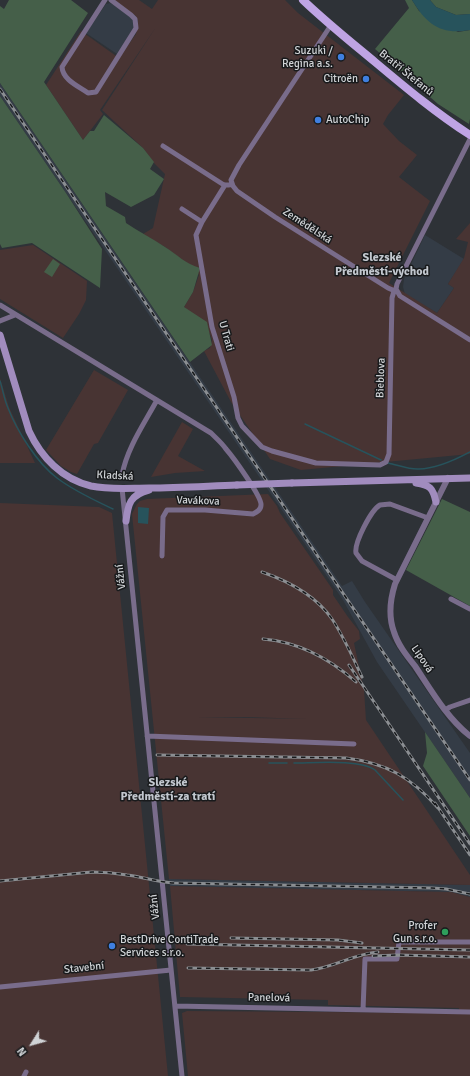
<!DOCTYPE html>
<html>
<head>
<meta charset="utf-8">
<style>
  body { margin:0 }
  #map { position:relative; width:470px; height:1076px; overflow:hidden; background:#2e3237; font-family:Signika,sans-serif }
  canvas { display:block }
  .north { position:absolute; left:12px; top:1024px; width:40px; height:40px; -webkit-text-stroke:3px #181a1c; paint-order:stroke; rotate:233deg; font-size:11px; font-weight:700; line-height:16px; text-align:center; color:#d0d3d6 }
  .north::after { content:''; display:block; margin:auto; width:14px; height:18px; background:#d0d3d6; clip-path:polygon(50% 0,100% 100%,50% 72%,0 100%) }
</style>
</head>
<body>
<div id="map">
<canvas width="470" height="1076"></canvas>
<div class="north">N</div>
</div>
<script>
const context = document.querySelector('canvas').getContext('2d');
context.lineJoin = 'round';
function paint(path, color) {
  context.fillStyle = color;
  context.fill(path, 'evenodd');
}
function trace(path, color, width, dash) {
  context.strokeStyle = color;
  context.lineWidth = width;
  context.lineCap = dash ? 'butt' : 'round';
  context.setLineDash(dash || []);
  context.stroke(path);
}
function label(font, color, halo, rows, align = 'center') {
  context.font = font + ' Signika,sans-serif';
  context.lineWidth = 3;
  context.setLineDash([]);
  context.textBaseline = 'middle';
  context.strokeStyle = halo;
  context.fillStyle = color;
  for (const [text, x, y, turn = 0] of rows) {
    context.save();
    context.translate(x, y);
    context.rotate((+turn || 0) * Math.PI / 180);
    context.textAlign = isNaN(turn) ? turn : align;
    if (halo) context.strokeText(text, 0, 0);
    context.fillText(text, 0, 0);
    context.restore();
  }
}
paint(new Path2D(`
  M110,3L114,5L133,19L135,25L117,54L86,33L106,4Z
  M0,83L342,586L352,581L365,602L470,753V798L377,662L343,600L0,96Z
  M425,235L464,259L448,284L454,288L437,313L405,294L403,287L404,279Z
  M169,879L470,885V897L451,892L170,886Z`), '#343c46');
paint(new Path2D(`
  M113,0H139L152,9L158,0H285L298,13L404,95L388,115L383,124L399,141L417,155L399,177L430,201L389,283L437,313L454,288L448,284L464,258L468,242L456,239L470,223V454L301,470L270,459L231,402L204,351L210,348L212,340L210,334L184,307L193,292L199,275L192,266L181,259L165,247L143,234L153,228L165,174L154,163L143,148L102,110L156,27L100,110L103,114L83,140L46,85L81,31L119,58L136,34L138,21L136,16Z
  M33,245L87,281L86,300L79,314L63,338L0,299V250Z
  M94,370L128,390L98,443L94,444L77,474L71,472L61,466L46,450Z
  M0,378L9,407L35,463H0Z
  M182,422L193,429L178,456L205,471L175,473L151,477Z
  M268,494L277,506L280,513L333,590V595L348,617L359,631L360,639L354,643L364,690L366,720L470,875V885L169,879L132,514L137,504L140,501L147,499ZM197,717H246L308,719Z
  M0,503L99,507L112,513L168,1076H0Z
  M170,886L451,892L470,897V1076H188L182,1013L187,1011L458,1013L459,1008L328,1005V1000L180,997Z`), '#483433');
paint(new Path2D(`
  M9,0H71L88,13L44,82L83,140L90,131H94L104,115L143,148L154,162L150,169L164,179L154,195L131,207L105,192L106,206L125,217L126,223C139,232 152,238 165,247C178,255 184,263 200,268L193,292L184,307L207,322L212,345L190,362L0,83V6L4,9Z
  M405,0H412L419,11L458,32L470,30V119L469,124L438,104L375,49L409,8Z
  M430,0H470V14L456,15L436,7Z
  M0,96L66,193L102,249L100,288L32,243L2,248L0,244Z
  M53,259L60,264L52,277L44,272Z
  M442,499L470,512V606L406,570Z
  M425,732L470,798V836L423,766L427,753Z`), '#455f49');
paint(new Path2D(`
  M412,0H430L436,7L456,15L470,14V30C441,35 427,25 412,0Z
  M138,507L149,508L148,524L138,523Z`), '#27535c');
trace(new Path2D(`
  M0,381C3,390 4,399 8,408C17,431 37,463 57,478C74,491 94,500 113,509
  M305,424L381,460
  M388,463C398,465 410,470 419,469C436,469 455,460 470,452
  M269,763H287
  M294,763C314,763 360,759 375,770L403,800`), '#27535c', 1.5);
trace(new Path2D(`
  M105,0L62,67C63,80 78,86 88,93L96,92L136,28L135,19L131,15L111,0
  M331,25L239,165L231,180L233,186L237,191L275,217L388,288L395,291
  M470,139L397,284L396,289L400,296L470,340
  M163,146L224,185H229
  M225,185L202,222L196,235L212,327L234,397L238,418L242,426L262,447L272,451L316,463L380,465L386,462L389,454L392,298L394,291
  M182,209L202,222
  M0,305L211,433C216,438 222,443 226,449C233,457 262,497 261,505C261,510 257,512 253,514L205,510H167L163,517L162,556
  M0,321L15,315
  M122,475C127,448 144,424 157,400
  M122,488L182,1076
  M397,580L362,561L356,553C354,543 371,510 380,505L390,504L428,518
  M451,599L470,609
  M445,710L450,707L470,700
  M147,736L354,744
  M0,987L171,970
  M175,1006L470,1012
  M363,1010L365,959H397L399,942H470
  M24,1076L26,1072`), '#796c8b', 5);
trace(new Path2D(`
  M448,478L395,584C390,600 388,616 394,632C398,645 407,656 415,666C431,690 447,718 470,736`), '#796c8b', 6);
trace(new Path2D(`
  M0,335L29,431C41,457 62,479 91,486C110,490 130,488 149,488C178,488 208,486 237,485
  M292,483L470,478
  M416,483C430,485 433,488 436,502
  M126,521C128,504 130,495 149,490`), '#a18cbe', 7);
trace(new Path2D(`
  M303,0C326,22 351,42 375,62C406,88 436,113 470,135`), '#bfa4e4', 8);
const rail = new Path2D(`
  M0,89L470,780
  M262,572C288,581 316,596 332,619C344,637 353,658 362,677
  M263,639C299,642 330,659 356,682
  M349,665L470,844
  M157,755L346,758C386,763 411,777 438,808
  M435,803L470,855
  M0,881L92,872C103,872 115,873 127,875C143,877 158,882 174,883L432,888L446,889L470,894
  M231,938L338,940L362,943
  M187,944L470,950
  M373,956L398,955L470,957
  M188,968L311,970C334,967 354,954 378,952`);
trace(rail, '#8b8e92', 3);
trace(rail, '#181a1c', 1.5, [4.5]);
trace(new Path2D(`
  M237,485L292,483`), '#a18cbe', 7);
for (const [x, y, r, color] of [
  [341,57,4,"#3f7fe0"],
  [366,79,4,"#3f7fe0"],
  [318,120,4,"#3f7fe0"],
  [445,932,4,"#2e9e5b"],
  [112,946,4,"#3f7fe0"]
]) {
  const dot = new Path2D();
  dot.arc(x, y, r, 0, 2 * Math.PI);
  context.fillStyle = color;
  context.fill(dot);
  trace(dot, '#181a1c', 1.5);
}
label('11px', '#d0d3d6', '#181a1c', [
  ["Suzuki /",333,51],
  ["Regina a.s.",333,64],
  ["Citroën",358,79],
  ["AutoChip",326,120,"left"],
  ["Profer",437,926],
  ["Gun s.r.o.",437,939],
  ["BestDrive ContiTrade",120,940,"left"],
  ["Services s.r.o.",120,953,"left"]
], 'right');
label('11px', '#d0d3d6', '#181a1c', [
  ["Bratří Štefanů",406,73,39],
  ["Zemědělská",307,226,33],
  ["U Trati",226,336,74],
  ["Bieblova",381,378,-88],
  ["Kladská",115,476,3],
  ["Vavákova",198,501,2],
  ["Vážní",121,577,-96],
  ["Lipová",422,659,56],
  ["Vážní",155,907,-96],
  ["Stavební",84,968,-6],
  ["Panelová",269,998,1]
]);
label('bold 12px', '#c2c7ce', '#181a1c', [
  ["Slezské",382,258],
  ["Předměstí-východ",382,272],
  ["Slezské",168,783],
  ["Předměstí-za tratí",168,797]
]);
</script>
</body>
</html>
